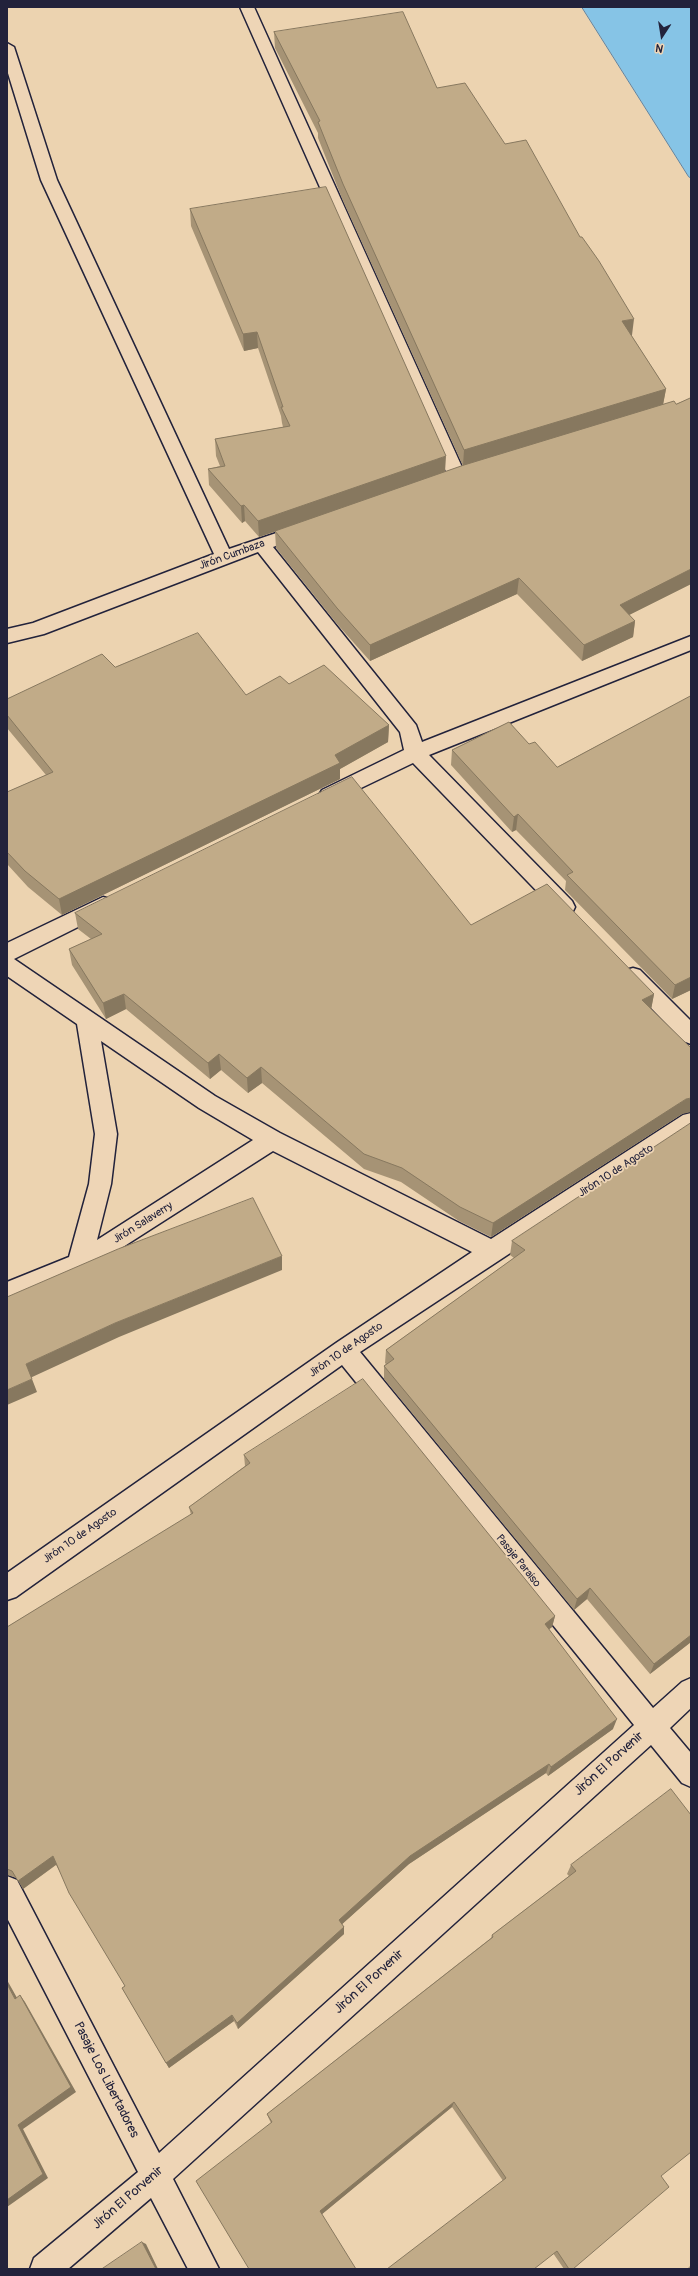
<!DOCTYPE html>
<html>
<head>
<meta charset="utf-8">
<style>
  body { margin:0 }
  #map { position:relative; width:698px; height:2276px; overflow:hidden; background:#ecd3b0; font-family:Pangolin,sans-serif }
  canvas { display:block }
  .frame { position:absolute; inset:0; border:8px solid #22223b; pointer-events:none }
  .north { position:absolute; left:642px; top:16px; width:40px; height:40px; -webkit-text-stroke:3px #eed5b6; paint-order:stroke; rotate:192deg; font-size:11px; font-weight:700; line-height:16px; text-align:center; color:#22223b }
  .north::after { content:''; display:block; margin:auto; width:14px; height:18px; background:#22223b; clip-path:polygon(50% 0,100% 100%,50% 72%,0 100%) }
</style>
</head>
<body>
<div id="map">
<canvas width="698" height="2276"></canvas>
<div class="frame"></div>
<div class="north">N</div>
</div>
<script>
const context = document.querySelector('canvas').getContext('2d');
context.lineJoin = 'round';
function paint(path, color) {
  context.fillStyle = color;
  context.fill(path, 'evenodd');
}
function trace(path, color, width, dash) {
  context.strokeStyle = color;
  context.lineWidth = width;
  context.lineCap = dash ? 'butt' : 'round';
  context.setLineDash(dash || []);
  context.stroke(path);
}
function label(font, color, halo, rows, align = 'center') {
  context.font = font + ' Pangolin,sans-serif';
  context.lineWidth = 3.5;
  context.setLineDash([]);
  context.textBaseline = 'middle';
  context.strokeStyle = halo;
  context.fillStyle = color;
  for (const [text, x, y, turn = 0] of rows) {
    context.save();
    context.translate(x, y);
    context.rotate((+turn || 0) * Math.PI / 180);
    context.textAlign = isNaN(turn) ? turn : align;
    if (halo) context.strokeText(text, 0, 0);
    context.fillText(text, 0, 0);
    context.restore();
  }
}
const water = new Path2D(`
  M582,7H691V178L689,177Z`);
paint(water, '#86c4e6');
trace(water, '#5e83a2', 1);
const street = new Path2D(`
  M240,7H254L466,476L463,480L457,482L451,480L448,476Z
  M7,43L14,47L57,180L229,549L297,526L303,524L309,526L312,530L309,534L273,547L416,725L422,742L691,636V650L429,755L572,901L575,907L572,913L565,915L558,913L413,763L336,800L329,802L322,800L319,795L322,790L404,750L400,732L258,552L44,634L7,643V629L33,623L214,554L41,180L7,70Z
  M103,897L110,899L113,905L110,911L14,959L215,1096L280,1133L491,1239L683,1115L691,1113V1134L360,1352L653,1708L682,1682L691,1678V1708L670,1728L691,1753V1787L682,1783L651,1745L173,2179L219,2269H188L151,2198L68,2269H30L34,2258L138,2172L7,1918V1876L17,1880L159,2153L634,1725L342,1365L16,1597L7,1600V1573L336,1343L472,1252L273,1151L87,1270L7,1303V1282L69,1257L89,1184L95,1134L77,1024L7,976V943ZM101,1041L199,1108L253,1140L97,1240L111,1184L117,1134Z
  M633,968L640,970L691,1021V1044L683,1041L626,982L623,976L626,970Z`);
trace(street, '#22223b', 3);
paint(street, '#eed5b6');
paint(new Path2D(`
  M274,32L437,88L632,335H631L666,389L663,404H676L691,398V584L629,615L635,621L633,637L582,661L517,594L370,661L337,624L276,548L275,531L303,522L259,537L245,521L242,523L209,485L208,469L220,466L216,456L215,439L283,427L282,423L281,416L258,348L244,351L191,226L190,209L445,472L463,466L343,201L318,138V133L275,48Z
  M115,667L246,695L289,684L389,725L388,742L340,769V779L62,915L28,887L7,864V792L46,775L7,728V699Z
  M691,696V990L672,999L565,890L566,881L516,830L512,832L451,765L452,750L529,744L557,767Z
  M75,913L471,925L654,994L651,1009L682,1114L491,1237L459,1221L401,1182L364,1169L262,1083L248,1093L221,1070L210,1079L126,1009L106,1019L72,965L69,949L91,939L78,929Z
  M691,1123V1642L650,1674L587,1599L574,1610L384,1379V1366L386,1364L385,1363L386,1350L514,1258L510,1255L512,1241Z
  M244,1455L555,1616L552,1627L549,1629L613,1729L548,1776L546,1773L409,1864L342,1924L344,1927V1934L238,2029L234,2021L169,2068L122,1988L125,1986L56,1865L23,1889L17,1878L7,1875V1627L191,1515L189,1507L245,1466Z
  M671,1789L661,2176L573,2269H564L452,2107L322,2214L249,2269L271,2123L269,2119L267,2114L491,1938L492,1935L569,1876L567,1874L571,1865Z
  M691,2265V2269H687Z`), '#a69375');
paint(new Path2D(`
  M634,319L632,335L620,338L622,321Z
  M257,332L258,348L244,351L243,334Z
  M666,389L663,405L463,466L464,450Z
  M446,456L445,472L259,537L258,521Z
  M244,505L245,521L242,523L241,506Z
  M691,569V584L617,621L620,605Z
  M519,578L517,594L370,661V645Z
  M635,621L633,637L582,661L584,645Z
  M389,725L388,742L340,769V779L62,915L59,899L335,755Z
  M518,814L516,830L512,832L514,817Z
  M691,977V990L672,999L675,985Z
  M124,994L126,1009L106,1019L103,1003Z
  M654,994L651,1010L642,1000Z
  M219,1054L221,1070L210,1079L208,1063Z
  M261,1067L262,1083L248,1093L247,1078Z
  M691,1098V1112L682,1114L491,1237L493,1223L686,1099Z
  M282,1256V1270L119,1337L30,1378L26,1364L115,1323Z
  M32,1379L37,1392L7,1405V1390Z
  M590,1588L587,1599L574,1610L577,1599Z
  M555,1616L552,1627L542,1635L545,1624Z
  M691,1635V1642L650,1674L654,1664Z
  M617,1719L613,1729L548,1776L551,1767Z
  M549,1764L546,1773L409,1864L339,1927V1920L410,1856Z
  M53,1856L57,1864L23,1889L18,1881Z
  M344,1927V1934L238,2029L237,2023Z
  M7,1980L21,2005L15,1999L7,1984Z
  M20,1995L25,2002L76,2092L23,2129L48,2178L7,2207V2200L18,2125Z
  M232,2015L234,2021L169,2068L166,2063Z
  M454,2102L452,2107L321,2215L320,2211Z
  M142,2242L146,2244L158,2269H156Z`), '#87785f');
const building = new Path2D(`
  M403,12L437,88L465,83L505,144L526,140L580,237H582L599,261L634,319L622,321L666,389L464,450L343,184L318,122L320,121L274,32Z
  M326,187L446,456L258,521L244,505L241,506L208,469L225,466L215,439L290,426L281,407H283L257,332L243,334L190,209Z
  M691,398V569L620,605L635,621L584,645L519,578L370,645L337,608L275,531L464,465L674,401L676,404Z
  M198,633L246,695L280,676L289,684L324,665L389,725L335,755L340,763L59,899L25,871L7,852V792L53,772L7,715V699L102,654L115,667Z
  M691,696V977L675,985L567,875L573,872L518,814L514,817L452,750L509,722L529,744L535,742L557,767Z
  M352,777L471,925L547,884L654,994L642,1000L691,1048V1098L686,1099L493,1223L460,1207L402,1168L364,1154L261,1067L247,1078L219,1054L208,1063L124,994L103,1003L69,949L102,934L75,913Z
  M691,1123V1635L654,1664L590,1588L577,1599L384,1366L394,1359L386,1350L525,1250L512,1241Z
  M253,1198L282,1256L115,1323L26,1364L32,1379L7,1390V1297L118,1249Z
  M363,1379L555,1616L545,1624L617,1719L551,1767L549,1764L410,1856L339,1920L344,1927L237,2023L232,2015L166,2063L122,1988L125,1986L69,1893L53,1856L18,1881L12,1871L7,1869V1627L193,1513L189,1507L250,1463L244,1455Z
  M671,1789L691,1815V2152L661,2176L669,2187L573,2269H569L557,2251L534,2269H387L506,2178L454,2102L320,2211L356,2269H249L196,2181L272,2122L267,2114L493,1937L492,1935L576,1871L571,1865Z
  M7,1984L15,1999L20,1995L71,2087L18,2125L43,2174L7,2200Z
  M142,2242L156,2269H102Z`);
paint(building, '#c1ab88');
trace(building, '#87785f', 1);
label('11px', '#22223b', '#eed5b6', [
  ["Jirón Cumbaza",232,555,-20],
  ["Jirón 10 de Agosto",616,1171,-33],
  ["Jirón Salaverry",143,1223,-32],
  ["Jirón 10 de Agosto",346,1350,-35],
  ["Jirón 10 de Agosto",80,1536,-35],
  ["Pasaje Paraiso",518,1561,51]
]);
label('13px', '#22223b', '#eed5b6', [
  ["Jirón El Porvenir",609,1764,-42],
  ["Jirón El Porvenir",369,1982,-42],
  ["Pasaje Los Libertadores",106,2080,63],
  ["Jirón El Porvenir",128,2198,-41]
]);
</script>
</body>
</html>
